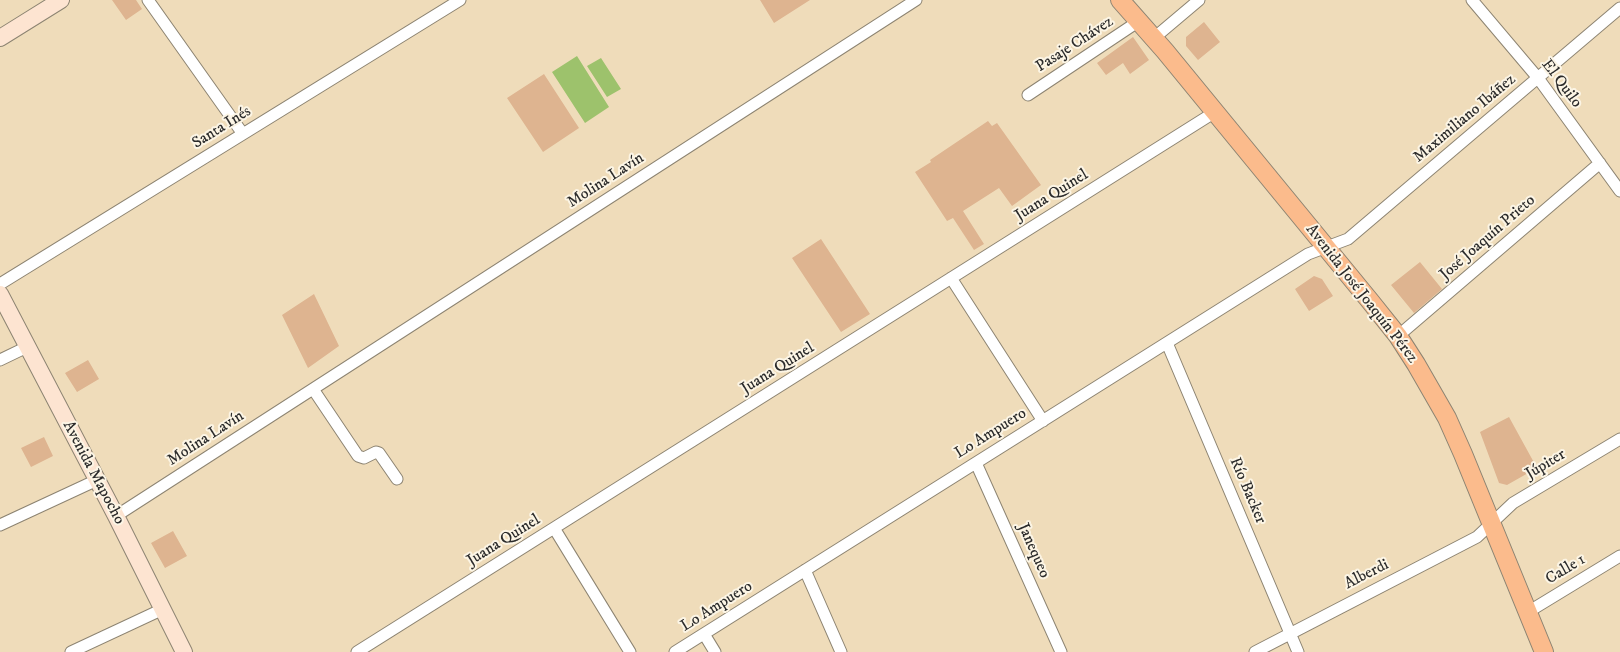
<!DOCTYPE html>
<html>
<head>
<meta charset="utf-8">
<style>
  body { margin:0 }
  canvas { display:block; background:#efdcba }
</style>
</head>
<body>
<canvas width="1620" height="652"></canvas>
<script>
const context = document.querySelector('canvas').getContext('2d');
context.lineJoin = 'round';
function paint(path, color) {
  context.fillStyle = color;
  context.fill(path, 'evenodd');
}
function trace(path, color, width, dash) {
  context.strokeStyle = color;
  context.lineWidth = width;
  context.lineCap = dash ? 'butt' : 'round';
  context.setLineDash(dash || []);
  context.stroke(path);
}
function label(font, color, halo, rows, align = 'center') {
  context.font = font + ' "IM FELL DW Pica",serif';
  context.lineWidth = 4;
  context.setLineDash([]);
  context.textBaseline = 'middle';
  context.strokeStyle = halo;
  context.fillStyle = color;
  for (const [text, x, y, turn = 0] of rows) {
    context.save();
    context.translate(x, y);
    context.rotate((+turn || 0) * Math.PI / 180);
    context.textAlign = isNaN(turn) ? turn : align;
    if (halo) context.strokeText(text, 0, 0);
    context.fillText(text, 0, 0);
    context.restore();
  }
}
paint(new Path2D(`
  M577,56L609,107L585,123L552,72Z
  M601,58L621,89L607,97L587,66Z`), '#9dc26c');
paint(new Path2D(`
  M112,0H136L142,9L126,20Z
  M760,0H810L774,23Z
  M1204,22L1220,42L1198,60L1186,46V37Z
  M1133,37L1149,60L1130,74L1123,63L1106,75L1097,63Z
  M544,74L579,128L543,152L507,98Z
  M988,121L992,126L997,123L1041,185L1012,206L999,188L963,211L984,244L974,250L953,218L947,221L915,172L931,162L930,160Z
  M821,239L870,314L841,332L792,258Z
  M1420,262L1442,289L1414,313L1391,285Z
  M1314,276L1322,279L1333,296L1309,311L1295,289Z
  M314,294L339,346L308,368L282,315Z
  M88,360L99,379L77,392L65,373Z
  M1509,417L1537,468L1507,485L1499,483L1480,432Z
  M44,437L53,456L31,467L21,448Z
  M173,531L187,556L165,568L151,543Z`), '#deb490');
const street = new Path2D(`
  M148,0L243,134
  M1472,0L1538,78L1620,191
  M1154,38L1199,0
  M1028,95L1139,21
  M951,278L1043,421
  M0,284L460,0
  M1398,336L1600,163
  M1167,343L1298,652
  M0,360L27,347
  M313,389L358,456L364,458L376,452L379,453L397,479
  M976,463L1061,652
  M116,516L916,0
  M0,525L97,480
  M554,528L630,652
  M805,570L841,652
  M1528,612L1620,556
  M704,634L715,652
  M71,652L163,609
  M357,652L1215,112
  M675,652L1308,254L1348,239L1620,8
  M1255,652L1477,537L1513,503L1620,439`);
const secondary = new Path2D(`
  M0,38L61,0
  M0,294L116,516L184,652`);
const primary = new Path2D(`
  M1120,0L1165,51L1370,301L1398,336L1416,364L1447,418L1463,454L1544,652`);
trace(street, '#8d8472', 13);
trace(secondary, '#8d8472', 18);
trace(primary, '#8d8472', 20);
trace(street, '#fff', 11);
trace(secondary, '#fde4d1', 16);
trace(primary, '#fbbb8c', 18);
label('16px', '#2b2b2b', '#fcf5e5', [
  ["Pasaje Chávez",1075,45,-33],
  ["El Quilo",1561,84,53],
  ["Maximiliano Ibáñez",1465,119,-40],
  ["Santa Inés",222,128,-32],
  ["Molina Lavín",606,181,-33],
  ["Juana Quinel",1052,196,-32],
  ["José Joaquín Prieto",1488,238,-41],
  ["Avenida José Joaquín Pérez",1361,294,52],
  ["Juana Quinel",778,369,-32],
  ["Lo Ampuero",991,434,-32],
  ["Molina Lavín",206,439,-33],
  ["Júpiter",1546,465,-31],
  ["Avenida Mapocho",93,473,62],
  ["Río Backer",1247,491,67],
  ["Juana Quinel",504,541,-32],
  ["Janequeo",1033,551,66],
  ["Calle 1",1566,570,-31],
  ["Alberdi",1367,575,-27],
  ["Lo Ampuero",717,607,-32]
]);
</script>
</body>
</html>
